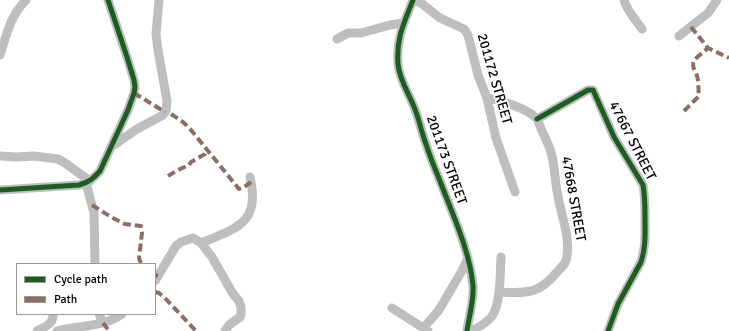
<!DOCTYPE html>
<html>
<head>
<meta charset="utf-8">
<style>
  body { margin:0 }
  #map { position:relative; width:729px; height:331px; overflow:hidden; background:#fff; font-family:Signika,sans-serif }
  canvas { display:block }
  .legend { position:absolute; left:16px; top:263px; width:140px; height:52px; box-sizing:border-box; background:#fff; border:1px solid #999; margin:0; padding:5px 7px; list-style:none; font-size:12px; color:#000 }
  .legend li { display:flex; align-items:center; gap:8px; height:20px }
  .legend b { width:20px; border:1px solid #999 }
</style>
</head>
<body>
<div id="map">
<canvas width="729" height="331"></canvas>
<ul class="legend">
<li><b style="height:5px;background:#1b5e20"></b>Cycle path</li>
<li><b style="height:5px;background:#8d6e63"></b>Path</li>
</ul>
</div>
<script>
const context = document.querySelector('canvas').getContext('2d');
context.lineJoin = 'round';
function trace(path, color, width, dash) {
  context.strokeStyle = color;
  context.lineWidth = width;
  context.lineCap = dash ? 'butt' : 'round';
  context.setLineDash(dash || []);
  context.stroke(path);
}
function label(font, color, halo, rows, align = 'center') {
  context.font = font + ' Signika,sans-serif';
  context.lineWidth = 3;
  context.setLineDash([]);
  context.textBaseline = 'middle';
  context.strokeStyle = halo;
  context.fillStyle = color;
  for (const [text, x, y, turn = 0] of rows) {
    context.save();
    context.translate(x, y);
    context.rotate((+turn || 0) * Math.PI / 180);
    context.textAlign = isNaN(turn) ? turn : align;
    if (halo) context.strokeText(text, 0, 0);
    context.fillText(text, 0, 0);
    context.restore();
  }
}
trace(new Path2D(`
  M413,0C404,23 396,38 398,64C399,80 411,97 416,112C420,123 422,134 426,144C430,157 435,169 440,181C452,213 470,251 473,286C474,301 469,316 467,331
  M415,0L421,3L440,18L464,29L468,35L478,75L487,98L496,138L515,192
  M624,0C627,11 636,20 642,29
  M679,36L708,13L717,0
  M337,39L348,33H361L390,25L403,23
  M0,55C7,34 10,16 26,0
  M487,98C500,100 529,109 537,119C539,122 540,127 542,131C546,139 550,147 552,156C555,169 555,183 558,196C561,215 570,236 567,256C567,262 563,266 558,271C538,295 528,293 499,292
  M537,119L588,90H593L614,137L643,185C645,196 645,207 645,217C645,233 646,247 641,262L618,304L608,331
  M111,147L137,129L163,115L166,111L167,101L158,50L156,34L159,0
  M0,156L16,157L34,156L58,159L65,163L90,181
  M86,183L94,213L95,264
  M0,190L79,185C89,182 93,179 100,171L128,110L134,93L135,87L134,80L127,57L108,0
  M201,243C237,228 261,223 250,177
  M155,281L176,246L181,242L193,238L201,243L212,257L233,294L239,301L241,307V314L240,317L229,325L225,331
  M392,308L428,331
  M99,314L103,323
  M423,328L434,316L439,310L463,269L468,258
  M37,331C44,327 54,324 53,314
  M57,331C79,325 102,328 122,314
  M472,331C479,327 487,323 492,316C501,304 500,272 501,257`), '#bebebe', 9);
trace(new Path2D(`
  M691,27L708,48L729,58
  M134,93L165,112
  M684,111L699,96C698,89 699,82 697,76C696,71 691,67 694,61C695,58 705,51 708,48
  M171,114L183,122L191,130L239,189L244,187L251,182
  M168,176L178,170L189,165L191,162L205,154L207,149
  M92,205L111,217L125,224L141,226L142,233L139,258L140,261L142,264
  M155,275L158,276
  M155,292L159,293L165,298L196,331
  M103,323L109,331`), '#8d6e63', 4, [8, 4]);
trace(new Path2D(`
  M413,0C404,23 396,38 398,64C399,80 411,97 416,112C420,123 422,134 426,144C430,157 435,169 440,181C452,213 470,251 473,286C474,301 469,316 467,331
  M537,119L588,90H593L614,137L643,185C645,196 645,207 645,217C645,233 646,247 641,262L618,304L608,331
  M0,190L79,185C89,182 93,179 100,171L128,110L134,93L135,87L134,80L127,57L108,0`), '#1b5e20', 5);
label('14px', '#000', '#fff', [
  ["201172 STREET",494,79,74],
  ["47667 STREET",632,141,63],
  ["201173 STREET",446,160,70],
  ["47668 STREET",573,199,80]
]);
</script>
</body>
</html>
